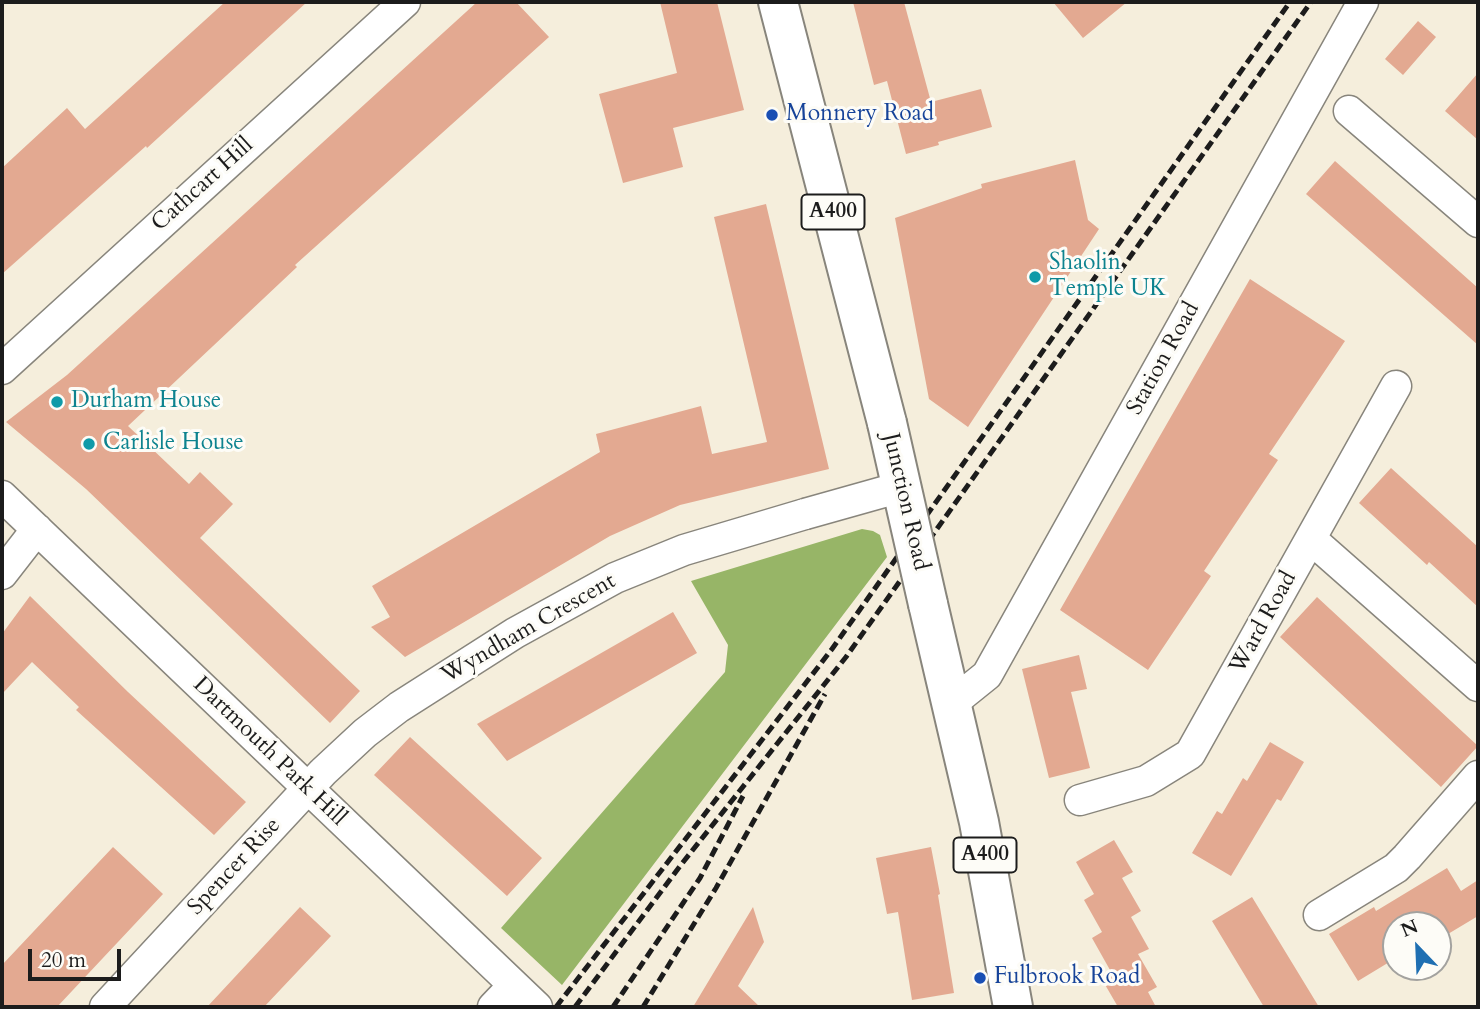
<!DOCTYPE html>
<html>
<head>
<meta charset="utf-8">
<style>
  body { margin:0 }
  #map { position:relative; width:1480px; height:1009px; overflow:hidden; background:#f5eedc; font-family:Cardo,serif }
  canvas { display:block }
  .frame { position:absolute; inset:0; border:4px solid #1c1c1c; pointer-events:none }
  .north { position:absolute; left:1382px; top:911px; width:70px; height:70px; box-sizing:border-box; background:#fdfcf7; border:2px solid #a3a29f; border-radius:50%; rotate:337deg; font-size:19px; font-weight:700; line-height:28px; text-align:center; color:#1c1c1c }
  .north::after { content:''; display:block; margin:auto; width:24px; height:32px; background:#1f6fb2; clip-path:polygon(50% 0,100% 100%,50% 72%,0 100%) }
  .scale { position:absolute; left:28px; top:949px; width:93px; height:32px; box-sizing:border-box; border:4px solid #1c1c1c; border-top:0; padding-left:9px; font-size:21px; line-height:24px; white-space:nowrap; color:#1c1c1c; -webkit-text-stroke:5px #fdfcf7; paint-order:stroke }
</style>
</head>
<body>
<div id="map">
<canvas width="1480" height="1009"></canvas>
<div class="frame"></div>
<div class="north">N</div>
<div class="scale">20 m</div>
</div>
<script>
const context = document.querySelector('canvas').getContext('2d');
context.lineJoin = 'round';
function paint(path, color) {
  context.fillStyle = color;
  context.fill(path, 'evenodd');
}
function trace(path, color, width, dash) {
  context.strokeStyle = color;
  context.lineWidth = width;
  context.lineCap = dash ? 'butt' : 'round';
  context.setLineDash(dash || []);
  context.stroke(path);
}
function label(font, color, halo, rows, align = 'center') {
  context.font = font + ' Cardo,serif';
  context.lineWidth = 6;
  context.setLineDash([]);
  context.textBaseline = 'middle';
  context.strokeStyle = halo;
  context.fillStyle = color;
  for (const [text, x, y, turn = 0] of rows) {
    context.save();
    context.translate(x, y);
    context.rotate((+turn || 0) * Math.PI / 180);
    context.textAlign = isNaN(turn) ? turn : align;
    if (halo) context.strokeText(text, 0, 0);
    context.fillText(text, 0, 0);
    context.restore();
  }
}
paint(new Path2D(`
  M862,529L873,531L880,535L887,557L562,985L501,928L725,672L728,645L691,581Z`), '#97b567');
paint(new Path2D(`
  M225,2H307L147,148L146,146L2,274V168L67,108L85,129Z
  M477,2H516L549,37L295,265L297,267L128,426L189,484L200,472L233,504L200,538L360,691L330,723L86,489L6,422L67,375Z
  M660,2H717L744,110L673,128L683,167L623,183L599,94L677,73Z
  M853,2H904L931,102L981,89L992,127L938,142L939,145L906,154L887,81L874,85Z
  M1053,2H1127L1083,38Z
  M1418,21L1436,37L1403,75L1385,59Z
  M1478,73V140L1445,111Z
  M1075,160L1088,220L1099,229L968,427L929,399L895,218L982,188L981,184Z
  M1335,161L1478,288V345L1306,194Z
  M766,204L829,469L680,505L610,536L405,657L371,627L390,617L372,586L600,452L596,434L701,406L712,454L767,442L714,217Z
  M1250,279L1345,341L1269,454L1278,460L1204,571L1211,576L1148,670L1060,610Z
  M1391,468L1478,547V607L1429,562L1427,565L1359,503Z
  M30,596L128,692L246,802L214,835L76,710L79,707L32,662L2,694V634Z
  M1317,597L1478,746L1441,787L1280,637Z
  M673,612L697,653L507,761L477,724Z
  M1079,655L1087,689L1071,692L1090,768L1049,778L1022,669Z
  M410,737L542,858L507,896L374,775Z
  M1270,742L1304,762L1281,801L1277,799L1231,876L1192,853L1217,811L1222,814L1243,778L1247,781Z
  M1114,840L1133,872L1122,878L1141,911L1131,917L1149,949L1138,954L1157,987L1148,992L1156,1007H1118L1100,976L1110,970L1092,938L1102,932L1084,900L1094,894L1076,862Z
  M113,847L163,894L57,1007H2V965Z
  M931,847L940,894L938,895L954,993L912,1000L898,912L887,914L876,858Z
  M1447,868L1461,891L1478,880V916L1438,940V925H1396V958L1358,981L1329,934L1374,907L1376,911Z
  M1252,897L1319,1007H1264L1212,921Z
  M300,907L331,936L264,1007H207Z
  M753,907L764,942L738,986L760,1007H693Z`), '#e3a991');
const minor = new Path2D(`
  M1349,111L1478,222
  M2,369L405,2
  M2,496L537,1007
  M1311,539L1478,686
  M2,574L37,529
  M951,704L987,675L1363,2
  M1080,800L1146,781L1190,754L1396,386
  M1319,915L1396,868L1407,857L1478,776
  M105,1007L323,772L365,733L399,707L515,633L615,578L684,550L805,514
  M493,1007L514,985`);
const major = new Path2D(`
  M778,2L887,423
  M928,604L979,822L1013,1007`);
trace(minor, '#88857c', 33);
trace(major, '#88857c', 42);
trace(minor, '#fff', 30);
trace(major, '#fff', 38);
trace(new Path2D(`
  M556,1007L832,649L1290,2
  M575,1007L680,866L846,657L1311,2
  M613,1007L700,878L743,796
  M643,1007L716,888L825,694`), '#1c1c1c', 5, [10, 5]);
const minorBridge = new Path2D(`
  M805,514L901,487`);
const majorBridge = new Path2D(`
  M887,423L928,604`);
trace(minorBridge, '#88857c', 33, []);
trace(majorBridge, '#88857c', 42, []);
trace(minorBridge, '#fff', 30);
trace(majorBridge, '#fff', 38);
for (const [x, y, r, color] of [
  [772,115,7,"#1a4fb4"],
  [1035,277,7,"#0f9aa8"],
  [57,402,7,"#0f9aa8"],
  [89,444,7,"#0f9aa8"],
  [980,978,7,"#1a4fb4"]
]) {
  const dot = new Path2D();
  dot.arc(x, y, r, 0, 2 * Math.PI);
  context.fillStyle = color;
  context.fill(dot);
  trace(dot, '#fdfcf7', 2.5);
}
for (const [x, y, w] of [
  [833,212,63],
  [985,855,63]
]) {
  const box = new Path2D();
  box.roundRect(x - w / 2, y - 17.5, w, 35, 5);
  context.fillStyle = '#fdfcf7';
  context.fill(box);
  trace(box, '#1c1c1c', 2);
}
label('bold 21px', '#1c1c1c', null, [
  ["A400",833,212],
  ["A400",985,855]
]);
label('23px', '#164399', '#fdfcf7', [
  ["Monnery Road",786,115],
  ["Fulbrook Road",994,978]
], 'left');
label('23px', '#1c1c1c', '#fdfcf7', [
  ["Cathcart Hill",203,185,-42],
  ["Station Road",1164,359,-61],
  ["Junction Road",905,502,77],
  ["Ward Road",1264,623,-61],
  ["Wyndham Crescent",529,629,-30],
  ["Dartmouth Park Hill",269,752,44],
  ["Spencer Rise",235,867,-47]
]);
label('23px', '#0d838f', '#fdfcf7', [
  ["Shaolin",1049,264],
  ["Temple UK",1049,290],
  ["Durham House",71,402],
  ["Carlisle House",103,444]
], 'left');
</script>
</body>
</html>
